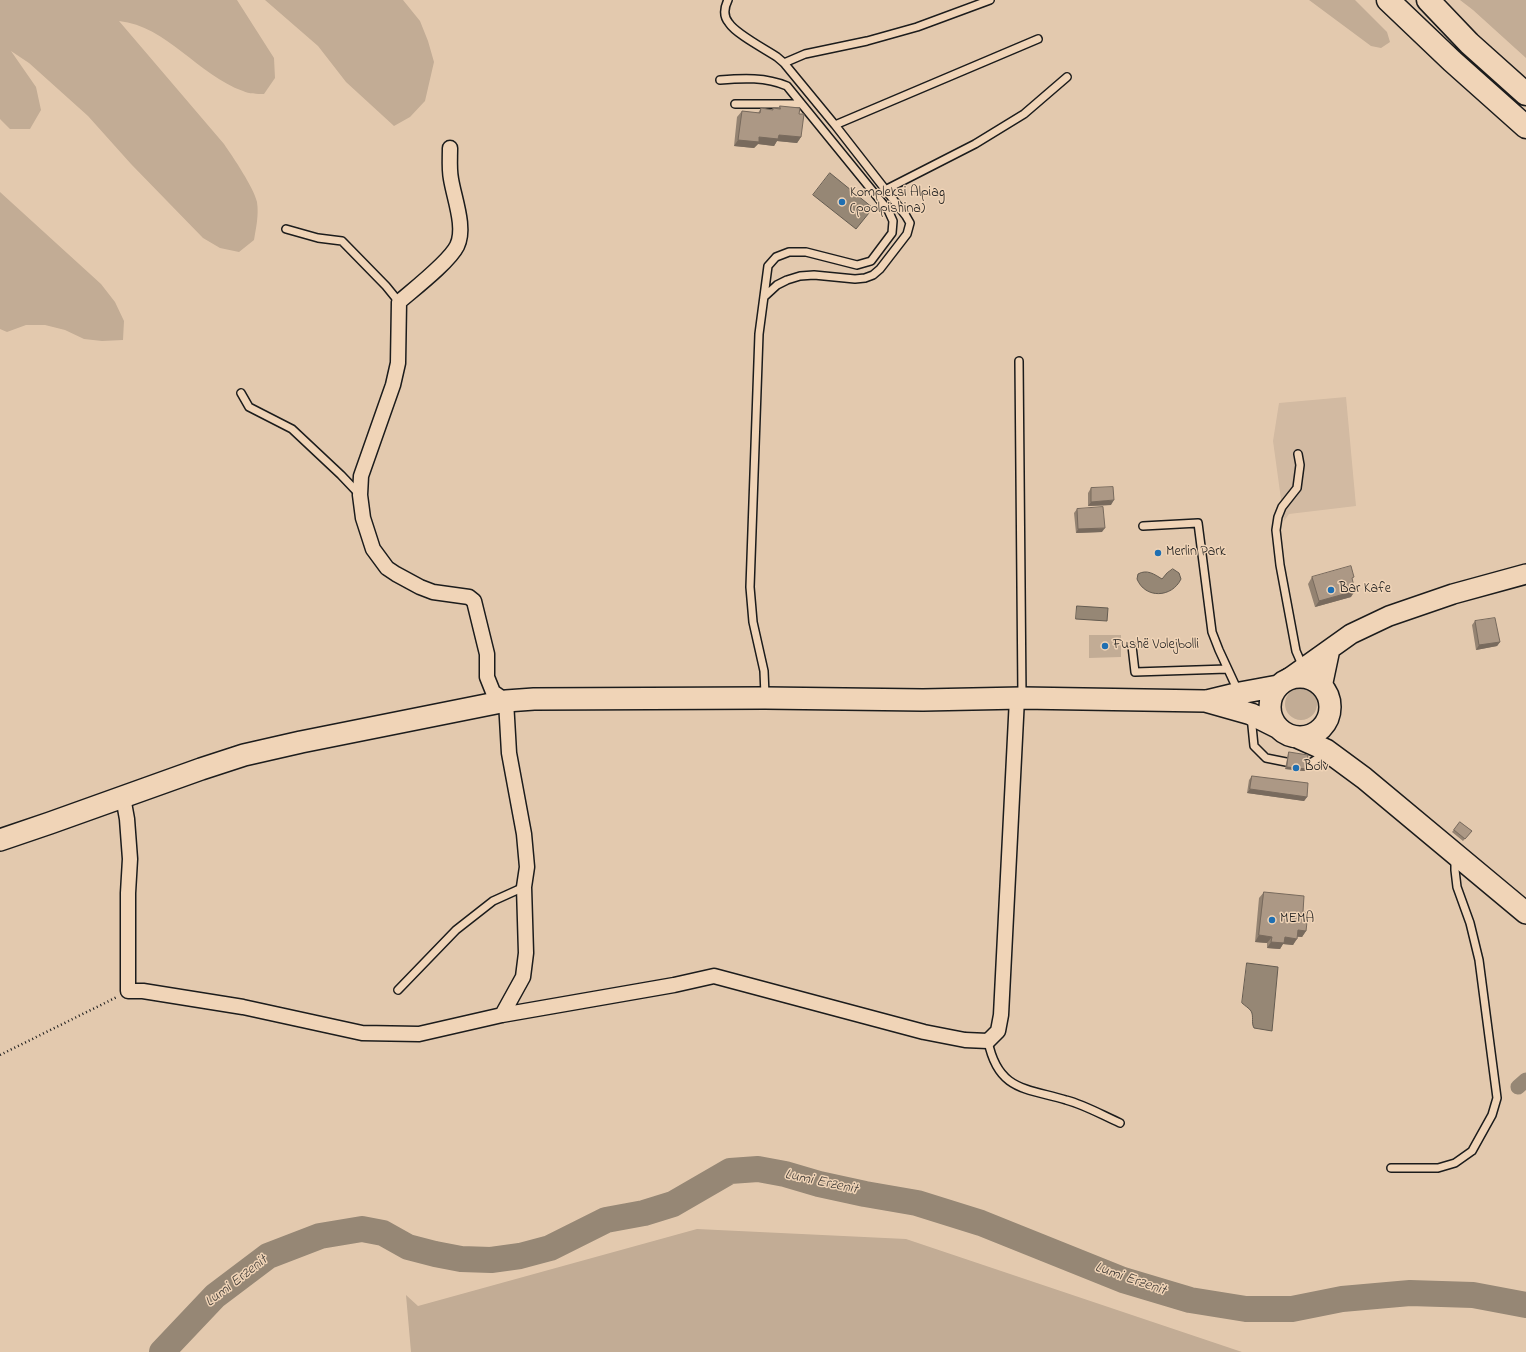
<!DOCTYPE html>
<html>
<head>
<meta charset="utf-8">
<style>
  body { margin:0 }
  canvas { display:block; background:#e3c9ae }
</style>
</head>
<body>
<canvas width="1526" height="1352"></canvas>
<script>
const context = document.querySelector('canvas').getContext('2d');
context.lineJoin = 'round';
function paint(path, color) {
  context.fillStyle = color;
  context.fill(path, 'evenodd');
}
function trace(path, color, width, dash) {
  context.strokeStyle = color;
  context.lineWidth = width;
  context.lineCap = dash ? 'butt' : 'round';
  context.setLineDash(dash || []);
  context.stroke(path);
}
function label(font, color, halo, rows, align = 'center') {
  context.font = font + ' "Indie Flower",sans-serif';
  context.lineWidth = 3;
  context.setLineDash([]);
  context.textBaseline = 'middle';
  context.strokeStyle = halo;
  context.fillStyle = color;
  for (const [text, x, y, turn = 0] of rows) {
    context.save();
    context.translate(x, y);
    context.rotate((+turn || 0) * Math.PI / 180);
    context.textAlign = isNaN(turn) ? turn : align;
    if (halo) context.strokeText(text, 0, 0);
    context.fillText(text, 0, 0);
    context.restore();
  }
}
paint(new Path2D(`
  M1346,397L1356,506L1289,514L1284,521L1273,441L1279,403Z`), '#d2baa2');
paint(new Path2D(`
  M0,0H237L274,58L275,78L264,94C257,94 249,94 243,91C198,75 167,26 119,21L224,144C233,157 254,188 257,202C259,215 256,228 254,240L239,252L220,248L203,238L131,164L88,116L29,63L11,51L36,87L41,110L30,129H10L0,119Z
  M265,0H403L420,21L428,41L434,62L425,101L410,117L394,126L346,82L318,46Z
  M1309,0H1355L1387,32L1390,42L1381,48L1371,46Z
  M1460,0H1526V58L1473,10Z
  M0,192L101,284L115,302L124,321L123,340L102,341L84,339L65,330L45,325H26L7,332L0,329Z
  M1089,635H1121V657L1089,658Z
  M1285 704a16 16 0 1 1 32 0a16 16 0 1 1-32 0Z
  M697,1229L906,1239L1242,1352H411L406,1295L418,1306Z`), '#c2ac95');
const water = new Path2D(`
  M830,173L873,208L856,229L813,195Z
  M1173,569L1179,573L1181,579C1172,598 1145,599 1137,579L1138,574C1147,569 1154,574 1162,579L1167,573Z
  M1077,606L1108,608L1107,621L1076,619Z
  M1247,963L1278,967L1272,1031L1254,1028C1251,1023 1254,1016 1251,1011C1249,1008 1245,1006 1242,1003Z`);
paint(water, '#968775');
trace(water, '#655c51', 1);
trace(new Path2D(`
  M1518,1087L1526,1080`), '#968775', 15);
trace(new Path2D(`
  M162,1352L215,1296L268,1256L320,1236L362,1229L383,1233L408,1247L435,1254L461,1259L491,1260L520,1256L550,1248L606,1220L644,1213L673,1204L730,1171L758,1169L785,1174L819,1184L865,1194L917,1203L981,1223L1123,1280L1190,1300L1246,1309H1292L1342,1299L1410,1293L1473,1295L1526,1305`), '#968775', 26);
const service = new Path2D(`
  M728,0C724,8 723,16 729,23C736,34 765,49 777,57L784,63L835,125L906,216L910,223L907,234L880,269L873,275L865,278L855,279L814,275L800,276L787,280L777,285L764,297
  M784,63L805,54L867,41L917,27L990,0
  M720,80C743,78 766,77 787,86L888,210L893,221L892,233L871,261L857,265L806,252H789L776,257L768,266L759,334L750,587L753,622L764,671L765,695
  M735,104H801
  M835,125L1038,39
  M885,190L975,144L1024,114L1067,77
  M286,229L318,238L342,241L386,286L399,302
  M1019,361L1022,696
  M241,393L249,407L292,429L341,475L360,495
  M1298,454L1300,465L1297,488L1282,507L1278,517L1276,530L1280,565L1296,651L1303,667
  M1143,526L1198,523L1212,632L1219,650L1238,691
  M1132,646L1135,672L1227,669
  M1251,716L1254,746L1266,758L1306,766L1320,757L1325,752
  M398,990L456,930L493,901L524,887
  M988,1041C998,1091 1026,1088 1066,1100C1085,1105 1102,1115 1120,1123
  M1391,1168H1438L1455,1163L1472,1151L1492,1115L1497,1098L1479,960L1470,923L1457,887L1455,870V858`);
const minor = new Path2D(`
  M450,148C450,158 449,169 451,179C454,198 466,228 457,246C449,262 414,289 399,302L398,363L393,385L361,476L360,495L363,518L373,549L387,568L396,574L420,587L433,592L469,597L474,601L487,654V677L493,692L506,701L509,753L524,834L527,867L524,887L526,953L523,977L502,1015
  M123,797L127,819L130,859L128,893V991H143L243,1007L362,1033L419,1034L502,1015L674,985L714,976L924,1032L965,1040L988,1041L998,1031L1001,1015L1017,698`);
const secondary = new Path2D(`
  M1285,681L1351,634L1389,616L1453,594L1526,574
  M1322,687L1330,649`);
const primary = new Path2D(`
  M1270 707a30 30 0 1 1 60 0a30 30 0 1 1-60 0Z
  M1207,701L1240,693L1278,686
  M1297,737L1326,750L1364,778L1526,913
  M0,840L50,823L201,769L244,755L301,742L506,701L534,699L765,698L923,700L1022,698L1205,701L1251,714L1277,727`);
const motorway = new Path2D(`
  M1388,0L1452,61L1526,127
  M1428,0L1469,43L1526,94`);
trace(service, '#1c1c1c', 10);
trace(minor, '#1c1c1c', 17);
trace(secondary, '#1c1c1c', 22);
trace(primary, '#1c1c1c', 24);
trace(motorway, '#1c1c1c', 25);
trace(new Path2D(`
  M0,1055L117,997`), '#1c1c1c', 2.5, [1, 3]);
trace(service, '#f0d4b7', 7);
trace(minor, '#f0d4b7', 14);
trace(secondary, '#f0d4b7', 19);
trace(primary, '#f0d4b7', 21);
trace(motorway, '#f0d4b7', 22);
paint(new Path2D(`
  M780,106L799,114L801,137L797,143L777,141L774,146L758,144L754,148L734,146L737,117L742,111L758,113L761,108L772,110L773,108H778Z
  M1091,488L1111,505L1088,506V493Z
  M1077,509L1102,532L1076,533L1074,513Z
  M1312,577L1352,581L1351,597L1315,607L1308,584Z
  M1475,621L1500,642L1497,646L1476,650L1472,625Z
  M1289,752L1306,769L1305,771L1285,769L1288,754Z
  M1252,776L1307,797L1304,801L1247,793L1249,780Z
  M1460,822L1472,831L1463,841L1452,832Z
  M1264,892L1303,912L1306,931L1302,937H1297L1293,945L1283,944L1280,949L1267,948V943L1255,942L1259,898Z`), '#948372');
paint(new Path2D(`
  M779,135L801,137L797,143L777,141L774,146L758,144L754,148L734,146L738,140Z
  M1114,500L1111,505L1088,506L1091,502Z
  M1105,528L1102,532L1076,533L1078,529Z
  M1355,591L1351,597L1315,607L1319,601Z
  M1500,642L1497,646L1476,650L1479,645Z
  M1287,767L1306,769L1305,771L1285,769Z
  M1250,789L1307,797L1304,801L1247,793Z
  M1298,930L1306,931L1302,937L1294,936Z
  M1259,935L1272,937L1267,943L1255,942Z
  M1285,937L1297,939L1293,945L1283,944L1280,949L1267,948L1271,942Z`), '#786a5d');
const building = new Path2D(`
  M780,106L800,108L799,114H804L801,137L779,135L778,139L759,137V142L738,140L742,111L760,113L761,108L773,110V108L780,109Z
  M1113,487L1114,500L1091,502V488Z
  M1103,507L1105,528L1078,529L1077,509Z
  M1351,566L1354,577L1352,578L1355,591L1319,601L1312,577Z
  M1495,618L1500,642L1479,645L1475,621Z
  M1289,752L1308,755L1306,769L1287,767Z
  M1252,776L1308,783L1307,797L1250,789Z
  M1460,822L1472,831L1465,839L1454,830Z
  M1264,892L1304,896L1303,912L1308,913L1306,931L1298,930L1297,939L1285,937L1284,943L1271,942L1272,937L1259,935Z`);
paint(building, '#ac9885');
trace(building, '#786a5d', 1);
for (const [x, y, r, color] of [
  [842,202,4,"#1f6fb2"],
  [1158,553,4,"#1f6fb2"],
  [1331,590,4,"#1f6fb2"],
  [1105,646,4,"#1f6fb2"],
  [1296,768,4,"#1f6fb2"],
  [1272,920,4,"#1f6fb2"]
]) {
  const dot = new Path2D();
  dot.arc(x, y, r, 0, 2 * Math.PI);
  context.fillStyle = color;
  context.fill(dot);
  trace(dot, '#f0d4b7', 1.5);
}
label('14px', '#1c1c1c', '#f0d4b7', [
  ["Kompleksi Alpiag",850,194],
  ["(poolpishina)",850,210],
  ["Merlin Park",1166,553],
  ["Bar Kafe",1339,590],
  ["Fushë Volejbolli",1113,646],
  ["Bolv",1304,768],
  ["MEMA",1280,920]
], 'left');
label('italic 15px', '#47413b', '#f0d4b7', [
  ["Lumi Erzenit",821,1183,12],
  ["Lumi Erzenit",1130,1280,19],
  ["Lumi Erzenit",237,1282,-38]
]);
</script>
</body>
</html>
